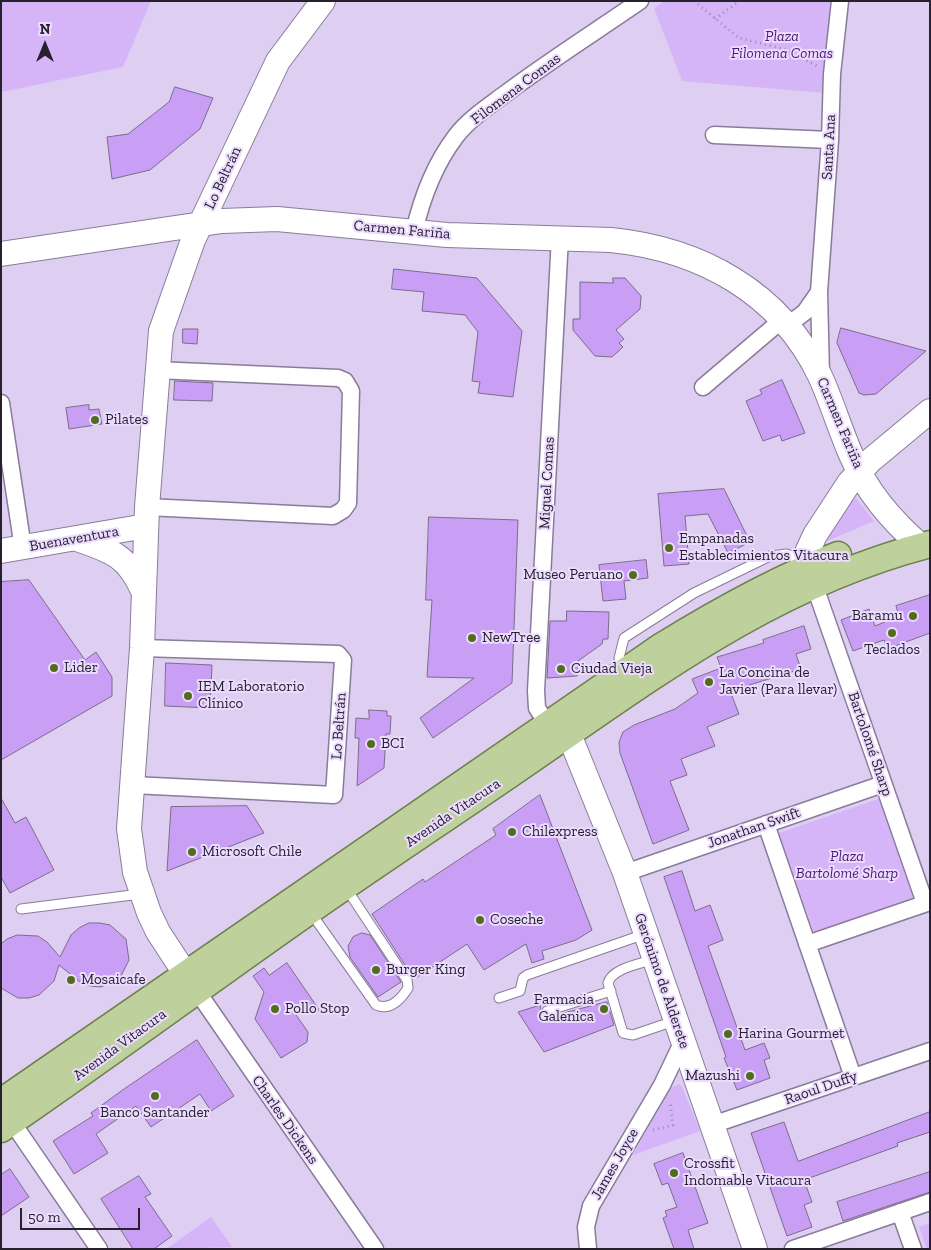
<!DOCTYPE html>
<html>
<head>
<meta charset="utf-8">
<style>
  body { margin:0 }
  #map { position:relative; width:931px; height:1250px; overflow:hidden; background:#decef1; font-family:"Zilla Slab",serif }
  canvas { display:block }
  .frame { position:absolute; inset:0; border:2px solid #27212e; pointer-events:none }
  .north { position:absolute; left:20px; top:20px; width:50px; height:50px; -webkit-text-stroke:4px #ebdbfe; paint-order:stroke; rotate:0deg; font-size:14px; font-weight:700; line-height:20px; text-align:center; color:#27212e }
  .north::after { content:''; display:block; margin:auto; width:18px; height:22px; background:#27212e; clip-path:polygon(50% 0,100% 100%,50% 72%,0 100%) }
  .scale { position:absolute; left:20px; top:1208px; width:120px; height:22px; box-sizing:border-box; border:2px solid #27212e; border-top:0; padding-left:6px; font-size:15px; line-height:18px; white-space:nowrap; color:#27212e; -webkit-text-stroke:4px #ebdbfe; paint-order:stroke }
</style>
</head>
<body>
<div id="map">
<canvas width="931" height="1250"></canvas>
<div class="frame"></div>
<div class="north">N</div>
<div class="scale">50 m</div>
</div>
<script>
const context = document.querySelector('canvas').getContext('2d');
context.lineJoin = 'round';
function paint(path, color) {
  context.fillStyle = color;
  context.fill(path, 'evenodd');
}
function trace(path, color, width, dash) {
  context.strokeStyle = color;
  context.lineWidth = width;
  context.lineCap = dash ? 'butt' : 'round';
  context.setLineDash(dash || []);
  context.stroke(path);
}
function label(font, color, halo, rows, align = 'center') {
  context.font = font + ' "Zilla Slab",serif';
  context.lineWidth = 4;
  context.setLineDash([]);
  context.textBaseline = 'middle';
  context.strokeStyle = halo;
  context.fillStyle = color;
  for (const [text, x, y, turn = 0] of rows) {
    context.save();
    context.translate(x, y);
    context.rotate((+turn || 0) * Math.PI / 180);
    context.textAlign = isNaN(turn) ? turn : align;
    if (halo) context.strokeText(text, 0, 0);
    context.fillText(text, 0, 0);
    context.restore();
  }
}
paint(new Path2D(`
  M1,1H151L123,67L1,92Z
  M664,1H831L827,93L682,81L654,8Z
  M856,498L874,521L827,541C833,522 840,511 856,498Z
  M881,798L915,898L814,933L779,833Z
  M679,1084L682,1087L700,1131L633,1155L671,1088Z
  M211,1217L232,1247L166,1249Z
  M930,1223V1249H927L919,1227Z`), '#d5b5f8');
const building = new Path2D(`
  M175,87L213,98L200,129L150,170L112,179L107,137L128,134L169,102Z
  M394,269L477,278L522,331L513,397L478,393L480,382L472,381L478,332L465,315L422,311L424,292L392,289Z
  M613,278H625L641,296L640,309L616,330L624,339L619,343L623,347L612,357L595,356L573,330V319H580V282L613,283Z
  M841,328L926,351L876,394L864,395L859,393L837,343Z
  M183,329H198L197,344L183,343Z
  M782,380L805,433L782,441L780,435L763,441L746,401L762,394L760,390Z
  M175,381L213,383L212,401L174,400Z
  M89,405V410L99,409L102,424L69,429L66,408Z
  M724,489L750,542L728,553L708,514L685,516L689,564L664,566L658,494Z
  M429,517L518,520L512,683L433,738L420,718L474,678L427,677L432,600H426Z
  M646,560L648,578L624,581L626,599L603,601L599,565Z
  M29,580L85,660L96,652L112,677V696L1,760V582Z
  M930,595V633L887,649L884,640L853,651L841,620L869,609L875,626L899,616L896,606Z
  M567,611L609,612L608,639H603L602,644L578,661L577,676L547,678L550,621H566Z
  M804,626L811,649L796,654L801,669L730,691L739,714L707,727L715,746L681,759L687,775L670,781L689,830L653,844L620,753L619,742L623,732L634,725L675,709L698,693L692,679L721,668L717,657L764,643L763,640Z
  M166,663L212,665L210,708L165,706Z
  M369,710L387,711V716H391L390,734H386L384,768L357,786L359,738H355L356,718L369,719Z
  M540,795L592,930L576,940L542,951L544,959L532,963L526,944L484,970L467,944L416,978L414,974L412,976L372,914L423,879L425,882L496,835L493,829Z
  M1,798L15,823L26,817L54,870L10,893L1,877Z
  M247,806L264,833L167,871L171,807Z
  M682,871L695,911L710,905L723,940L708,946L745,1050L764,1043L770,1058L764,1060L770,1078L737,1090L724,1058L726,1057L664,877Z
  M89,923H100L110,925L126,939L129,960L120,978L101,987L90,986L80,982L59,965L54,981L39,995L29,998H18L1,988V944L7,939L17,935L38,936L47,942L60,957L71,935L79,928Z
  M362,933L370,935L401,982L378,997L350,957L348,946L353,937Z
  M287,963L320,1011L289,1005L308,1032L307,1042L281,1058L255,1019L264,992L253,976L264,968L269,975Z
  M607,1002L614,1025L544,1052L518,1012L540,1005L542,1015L548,1017Z
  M197,1040L234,1096L211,1111L200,1094L151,1127L136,1106L96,1134L108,1153L74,1174L53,1141L93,1116L91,1113L124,1089Z
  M930,1112V1132L897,1143L898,1146L804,1180L812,1202L804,1205L812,1227L787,1236L751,1133L784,1122L798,1161Z
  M683,1153L708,1223L688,1230L694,1249H674L663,1218L667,1216L665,1211L677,1207L668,1183L662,1185L654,1164Z
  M10,1169L29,1197L1,1216V1175Z
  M930,1172V1192L843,1221L837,1202Z
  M139,1176L151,1194L145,1197L172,1236L154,1249H133L101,1199Z`);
paint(building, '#c99ef5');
trace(building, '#7b6c8b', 1);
const lane = new Path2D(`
  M623,669L619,658L624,638L694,593L770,556L787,554L803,561
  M21,909L140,894
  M311,913L376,1005C390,1011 401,999 408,988L407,980L346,888
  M654,959C641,964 612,968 608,983L623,1033L633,1035L674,1021
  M499,998L520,991L523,978L527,975L645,934
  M547,1011L611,991`);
const street = new Path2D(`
  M714,135L830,140
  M414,232C422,197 434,165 456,136C469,119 489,106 505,94C549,61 595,32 640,1
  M788,325L805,312L819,292
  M821,376L819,292L830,140L832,74L840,1
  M703,387L783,319
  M1,403L23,548
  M147,507L333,516L343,510L348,503L351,391L345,381L338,378L156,370
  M814,584L925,903
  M548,725L537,708L536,691L560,237
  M133,785L334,795L343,660L338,654L142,648
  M766,824L853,1077
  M625,873L883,784
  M807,944L930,902
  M197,991L375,1249
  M12,1122L99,1249
  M712,1125L930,1051
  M900,1212L913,1249
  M588,1249L586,1227L591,1206L662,1085L683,1041
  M793,1249L930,1202`);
const secondary = new Path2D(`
  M1,254L222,221L277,219L447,235L611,240C700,249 780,292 820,376C832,402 840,430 852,457C867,492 893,522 921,546
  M77,539C112,551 128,556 143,591
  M1,551L146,526
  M797,584L803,561L815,535L849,483L871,460L930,411
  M562,717L625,873L755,1249
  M196,990L158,932L149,913L135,872L129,829L142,648L147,507L161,331L193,240L278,61L323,1`);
const primary = new Path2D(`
  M1,1102L662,646C719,611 776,579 838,555
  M1,1129C105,1058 206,983 309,911C378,863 449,816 519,768C652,677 771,585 930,544`);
trace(lane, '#8a7b9b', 11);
trace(street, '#8a7b9b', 19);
trace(secondary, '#8a7b9b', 26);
trace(primary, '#6d804b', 29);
trace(new Path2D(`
  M694,1L739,38L784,49L817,66
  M715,19L739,1
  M653,1130L673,1125L670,1101`), '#9a8ea9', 3, [1, 4]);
trace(lane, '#fff', 9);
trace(street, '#fff', 16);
trace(secondary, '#fff', 24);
trace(primary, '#bed19d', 26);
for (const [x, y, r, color] of [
  [95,420,5,"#526c1e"],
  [669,548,5,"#526c1e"],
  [633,575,5,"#526c1e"],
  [913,616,5,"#526c1e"],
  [892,633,5,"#526c1e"],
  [472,638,5,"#526c1e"],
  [54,668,5,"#526c1e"],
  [561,669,5,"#526c1e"],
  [709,682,5,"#526c1e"],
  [188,696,5,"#526c1e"],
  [371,744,5,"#526c1e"],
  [512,832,5,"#526c1e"],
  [192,852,5,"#526c1e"],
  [480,920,5,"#526c1e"],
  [376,970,5,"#526c1e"],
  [71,980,5,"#526c1e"],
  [275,1009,5,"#526c1e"],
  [604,1009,5,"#526c1e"],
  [728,1034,5,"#526c1e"],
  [750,1076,5,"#526c1e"],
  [155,1096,5,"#526c1e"],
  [674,1173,5,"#526c1e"]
]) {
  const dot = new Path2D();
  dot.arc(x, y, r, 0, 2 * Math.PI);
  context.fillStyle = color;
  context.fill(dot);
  trace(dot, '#ebdbfe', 2);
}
label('italic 15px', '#4f1777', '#ebdbfe', [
  ["Plaza",782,37],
  ["Filomena Comas",782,54],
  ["Plaza",847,857],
  ["Bartolomé Sharp",847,874]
]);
label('15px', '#27212e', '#ebdbfe', [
  ["Filomena Comas",516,89,-37],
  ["Santa Ana",829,147,-87],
  ["Lo Beltrán",223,178,-65],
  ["Carmen Fariña",402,230,5],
  ["Carmen Fariña",840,423,67],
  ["Miguel Comas",547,483,-87],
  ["Buenaventura",74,539,-10],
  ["Lo Beltrán",339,726,-86],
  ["Bartolomé Sharp",870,744,71],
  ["Avenida Vitacura",453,813,-34],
  ["Jonathan Swift",754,828,-19],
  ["Gerónimo de Alderete",662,981,71],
  ["Avenida Vitacura",120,1045,-36],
  ["Raoul Duffy",821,1088,-19],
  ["Charles Dickens",285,1120,55],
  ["James Joyce",615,1164,-60]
]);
label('15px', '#27212e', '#ebdbfe', [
  ["Pilates",105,420],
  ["Empanadas",679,539],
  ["Establecimientos Vitacura",679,556],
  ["Museo Peruano",623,575,"right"],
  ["Baramu",903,616,"right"],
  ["NewTree",482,638],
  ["Teclados",892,650,"center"],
  ["Lider",64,668],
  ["Ciudad Vieja",571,669],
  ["La Concina de",719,673],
  ["Javier (Para llevar)",719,690],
  ["IEM Laboratorio",198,687],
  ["Clínico",198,704],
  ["BCI",381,744],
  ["Chilexpress",522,832],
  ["Microsoft Chile",202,852],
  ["Coseche",490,920],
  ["Burger King",386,970],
  ["Mosaicafe",81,980],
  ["Farmacia",594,1000,"right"],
  ["Galenica",594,1017,"right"],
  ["Pollo Stop",285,1009],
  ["Harina Gourmet",738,1034],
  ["Mazushi",740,1076,"right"],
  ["Banco Santander",155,1113,"center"],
  ["Crossfit",684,1164],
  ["Indomable Vitacura",684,1181]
], 'left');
</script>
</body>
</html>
